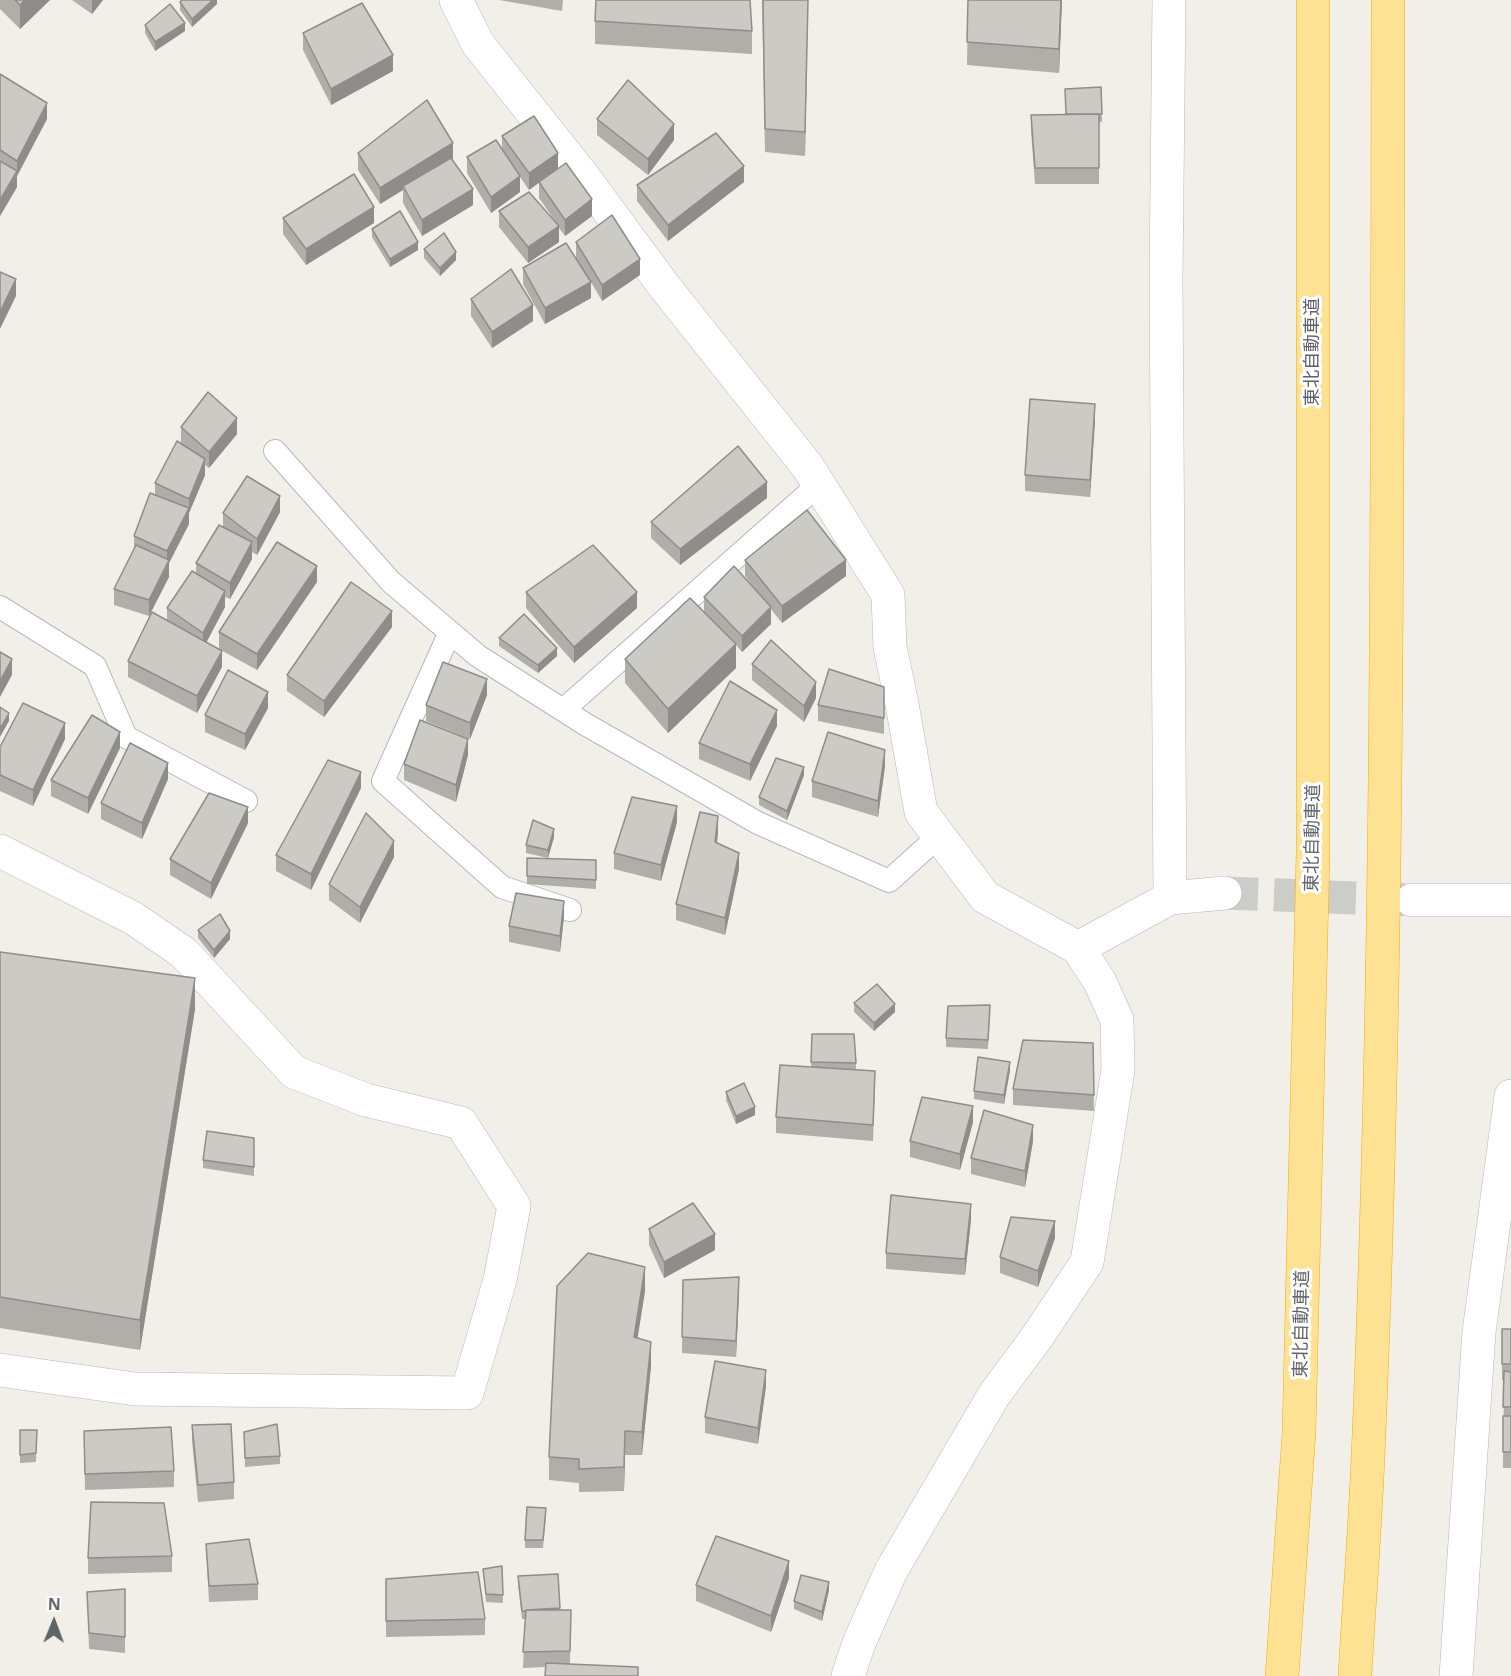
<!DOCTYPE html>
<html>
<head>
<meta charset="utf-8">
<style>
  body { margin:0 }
  #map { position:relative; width:1511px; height:1676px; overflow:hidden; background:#f1efe8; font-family:"Noto Sans",sans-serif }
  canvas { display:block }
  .north { position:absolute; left:24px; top:1592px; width:60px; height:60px; -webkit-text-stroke:4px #fff; paint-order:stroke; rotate:1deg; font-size:16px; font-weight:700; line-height:24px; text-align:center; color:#5f6368 }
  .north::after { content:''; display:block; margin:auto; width:21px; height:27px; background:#5f6368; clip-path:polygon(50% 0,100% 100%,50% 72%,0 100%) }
</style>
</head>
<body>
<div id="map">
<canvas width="1511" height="1676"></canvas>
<div class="north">N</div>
</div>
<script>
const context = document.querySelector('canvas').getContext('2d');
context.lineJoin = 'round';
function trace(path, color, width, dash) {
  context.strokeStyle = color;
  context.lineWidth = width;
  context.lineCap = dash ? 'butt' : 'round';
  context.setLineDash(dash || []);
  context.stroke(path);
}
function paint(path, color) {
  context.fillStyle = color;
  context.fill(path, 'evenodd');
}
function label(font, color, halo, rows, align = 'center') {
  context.font = font + ' "Noto Sans","Noto Sans JP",sans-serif';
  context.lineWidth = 6;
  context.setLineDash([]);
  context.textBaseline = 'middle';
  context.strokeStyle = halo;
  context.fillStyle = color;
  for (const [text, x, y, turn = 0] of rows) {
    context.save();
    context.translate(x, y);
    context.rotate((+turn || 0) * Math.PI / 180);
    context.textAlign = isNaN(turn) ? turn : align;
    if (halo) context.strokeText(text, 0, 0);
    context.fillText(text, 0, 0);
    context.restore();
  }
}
trace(new Path2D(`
  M1225,893L1412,900`), '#ccccc8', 33, [33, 16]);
const lane = new Path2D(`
  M275,451L391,582L478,656L585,724L758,823L889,881L939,836
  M0,607L95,666L126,737L246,801
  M450,632L383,781L502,887L570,910
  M563,710L818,485`);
const street = new Path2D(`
  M456,0L478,44L583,176L664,286L808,467L888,595L890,647L902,704L921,812L985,897L1078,948L1100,982L1117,1020L1118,1070L1087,1262L1037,1337L994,1395L891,1571L859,1643L848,1676
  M1169,0L1166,279L1170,898
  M0,851L133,918L184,953L294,1072L366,1100L461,1123L514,1206L500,1280L467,1393L135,1389L0,1370
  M1412,900H1511
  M1078,948L1170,898L1225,893
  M1456,1676L1479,1332L1511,1096`);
const highway = new Path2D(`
  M1282,1676L1299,1432L1313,852V0
  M1355,1676C1359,1603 1365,1530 1368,1457C1389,972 1387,486 1388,0`);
trace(lane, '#b5b8bc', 24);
trace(street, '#b5b8bc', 34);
trace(highway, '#f9ab00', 34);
trace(lane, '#fff', 22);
trace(street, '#fff', 33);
trace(highway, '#fde293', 33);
paint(new Path2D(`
  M0,0H50L20,29L0,9Z
  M72,0H103L92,14Z
  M217,0V4L192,27L180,10V2Z
  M499,0H563L562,11Z
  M762,0H808L805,156L765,152Z
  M968,0H1062L1059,73L967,65Z
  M595,21L752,31V54L595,44Z
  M145,25L185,31L155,51L145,33Z
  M303,33L393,71L331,105L303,50Z
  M0,74L47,119L17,176V187L0,216Z
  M1101,87L1102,122H1099V184H1035L1031,131V115L1065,114Z
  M597,119L674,140L648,175L597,135Z
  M502,136L558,168L592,216L565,236L559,228V242L528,263L499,227V211L555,221L539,198V182L529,190L520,177V192L491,213L467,173V157L502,149Z
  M358,153L453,159L452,160L473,205L422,236L403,203V190L380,204L358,170Z
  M744,182L668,241L637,201V185Z
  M283,218L374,223L306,265L283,234Z
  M372,229L418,250L390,267L372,237Z
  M576,242L640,275L602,301L591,282V298L545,324L523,284V268L576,258Z
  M424,249L456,260L440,276L424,258Z
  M471,299L533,321L492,348L471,316Z
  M1095,420L1090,497L1025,491V475Z
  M181,427L237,434L209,468L205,465V475L189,513V524L169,563V577L149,616L114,605V589L134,549V536L155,495V483L185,446L181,443Z
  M767,498L680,565L651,538V522Z
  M280,512L257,555L252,552V559L230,599L225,597V607L206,642L222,667L197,713L128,677V661L167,620V608L196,574V563L223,527V513Z
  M745,560L846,576L782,623L771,609V624L742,652L736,645V668L668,733L625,683V659L704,612V597L758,593L745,576Z
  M317,582L257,670L219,649V632Z
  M526,592L637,608L574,663L526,608Z
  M392,627L324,717L287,691V675Z
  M499,638L557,656L538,673L499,646Z
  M752,664L816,698L804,722L752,680Z
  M884,687V734L818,721V705Z
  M487,695L470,739L426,721V705Z
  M268,708L245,750L205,732V715Z
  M777,726L750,781L699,759V743Z
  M65,739L33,806L0,791V747Z
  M120,748L88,814L51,796V780Z
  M468,755L456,802L404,780V764Z
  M885,766L878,817L812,797V781Z
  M804,775L787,820L759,805V797Z
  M168,779L142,839L101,819V803Z
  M361,788L311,890L276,871V855Z
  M677,822L661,881L614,869V853Z
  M248,823L211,899L170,875V859Z
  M718,832L717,843L739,869L725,935L676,920V904Z
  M554,837L548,858L526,853V845Z
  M394,857L360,923L329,900V884Z
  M527,858L596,860V889L527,884Z
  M564,917L560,952L509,942V926Z
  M198,930L230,939L214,958L198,938Z
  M0,952L195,1009L140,1350L0,1328Z
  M854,1003L895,1012L874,1031L854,1012Z
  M990,1013L988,1049L946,1047V1038Z
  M812,1034L856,1063V1070L875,1087L873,1141L776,1133V1117L811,1067Z
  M1093,1043L1094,1111L1013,1105V1089Z
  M1010,1070L1004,1104L974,1099V1091Z
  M726,1092L755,1115L736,1124L726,1100Z
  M973,1122L960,1170L910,1157V1141Z
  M254,1138V1176L203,1168V1160Z
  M1033,1141L1025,1187L971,1174V1158Z
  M971,1220L965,1275L886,1269V1253Z
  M649,1229L715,1250L664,1278L649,1245Z
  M1055,1238L1038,1287L1000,1273V1257Z
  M683,1280L739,1293L736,1357L682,1353Z
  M645,1291L637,1338L651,1366L642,1455H625L624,1491L579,1492V1483L549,1480V1457Z
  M1502,1329H1511V1468H1503L1504,1380H1502Z
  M766,1386L758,1444L705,1433V1417Z
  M192,1425L234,1482V1499L198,1502L192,1441Z
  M20,1430H37L36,1462L20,1463Z
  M84,1431L174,1471V1487L85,1490Z
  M244,1432L280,1456V1464L245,1467Z
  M546,1516L543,1548H525V1540Z
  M206,1544L258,1584V1600L209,1602Z
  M172,1556V1572L88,1574V1558Z
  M502,1566L503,1603L486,1602L483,1569Z
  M558,1574L560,1610H571L570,1664L545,1667L523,1668L525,1619H522L518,1584V1576Z
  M789,1578L771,1632L696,1601V1585Z
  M386,1579L485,1619V1635L386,1637Z
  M829,1590L822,1621L794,1609V1601Z
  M87,1592L125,1637V1653L89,1649Z`), '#afaea9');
paint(new Path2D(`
  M25,0H50L20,29V5Z
  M92,0H103L92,14Z
  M213,0H217V4L192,27V19Z
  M808,0L805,156V132Z
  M1061,0H1062L1059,73V49Z
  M185,23V31L155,51V42Z
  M393,55V71L331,105V89Z
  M47,103V119L17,176V187L0,216V200L17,173V161Z
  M674,124V140L648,175V159Z
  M453,143V159L404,189L403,186V190L380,204V188Z
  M558,153V169L529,190V173Z
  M744,166V182L668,241V225Z
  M520,176V192L491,213V197Z
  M473,189V205L422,236V220Z
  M592,199V216L565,236V220Z
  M374,207V223L306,265V249Z
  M559,226V242L528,263V247Z
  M418,242V250L390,267V259Z
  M456,252V260L440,276V268Z
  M640,259V275L602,301V285Z
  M16,279V296L0,329V312Z
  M591,282V298L545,324V308Z
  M533,305V321L492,348V332Z
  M1095,404V420L1090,497V480Z
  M237,418V434L209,468V452Z
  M205,459V475L189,513V524L169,563V577L149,616V600L167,565V551L189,509V499Z
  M767,482V498L680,565V549Z
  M280,496V512L257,555V539Z
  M252,542V559L230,599V583Z
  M846,560V576L782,623V606Z
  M317,566V582L257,670V654Z
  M225,591V607L203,649V633Z
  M637,592V608L574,663V647Z
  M771,607V624L742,652V636Z
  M392,611V627L324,717V701Z
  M736,644V668L668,733V709Z
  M557,648V656L538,673V665Z
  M222,651V667L197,713V696Z
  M12,659V675L0,697V681Z
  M487,679V695L470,739V723Z
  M816,682V698L804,722V706Z
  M268,692V708L245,750V734Z
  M777,710V726L750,781V764Z
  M9,713V721L0,737V729Z
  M65,723V739L33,806V790Z
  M120,732V748L88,814V798Z
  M468,739V755L456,802V785Z
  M885,750V766L878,817V801Z
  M168,763V779L142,839V823Z
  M804,767V775L787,820V811Z
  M361,772V788L311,890V874Z
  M677,806V822L661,881V865Z
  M248,807V823L211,899V883Z
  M718,816V832L715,858V842Z
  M554,829V837L548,858V850Z
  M394,841V857L360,923V907Z
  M739,853V869L725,935V918Z
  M564,901V917L560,952V936Z
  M230,931V939L214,958V950Z
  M195,978V1009L140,1350V1320Z
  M895,1004V1012L874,1031V1023Z
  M1010,1062V1070L1004,1104V1095Z
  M973,1106V1122L960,1170V1154Z
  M755,1107V1115L736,1124V1116Z
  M1033,1125V1141L1025,1187V1171Z
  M971,1204V1220L965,1275V1259Z
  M1055,1221V1238L1038,1287V1271Z
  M715,1234V1250L664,1278V1262Z
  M645,1267V1291L634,1361V1337Z
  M739,1277V1293L736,1357V1341Z
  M651,1342V1366L642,1455V1432Z
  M766,1370V1386L758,1444V1428Z
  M625,1431V1455L624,1491V1467Z
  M789,1561V1578L771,1632V1616Z
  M829,1582V1590L822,1621V1612Z`), '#8f8d8a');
const building = new Path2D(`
  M15,0H25L20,5Z
  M182,0H213L192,19L180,2Z
  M596,0H750L752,31L595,21Z
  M763,0H808L805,132L765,129Z
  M968,0H1061L1059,49L967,42Z
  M362,3L393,55L331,89L303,33Z
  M170,4L185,23L155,42L145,25Z
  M0,74L47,103L17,161L0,150Z
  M628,80L674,124L648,159L597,119Z
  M1101,87L1102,114H1066L1065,89Z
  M427,100L453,143L380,188L358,153Z
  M1099,114V168H1035L1031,115Z
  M534,116L558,153L529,173L502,136Z
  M716,133L744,166L668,225L637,185Z
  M496,140L520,176L491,197L467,157Z
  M451,158L473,189L422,220L403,186Z
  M0,161L17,171L0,200Z
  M566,163L592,199L565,220L539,182Z
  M354,174L374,207L306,249L283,218Z
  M529,192L559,226L528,247L499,211Z
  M400,211L418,242L390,259L372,229Z
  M612,215L640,259L602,285L576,242Z
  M444,233L456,252L440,268L424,249Z
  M566,243L591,282L545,308L523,268Z
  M511,269L533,305L492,332L471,299Z
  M0,272L16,279L0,312Z
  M208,392L237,418L209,452L181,427Z
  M1030,399L1095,404L1090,480L1025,475Z
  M177,441L205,459L189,499L155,483Z
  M738,446L767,482L680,549L651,522Z
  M247,476L280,496L257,539L223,513Z
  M150,493L189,508L167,551L134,536Z
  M807,510L846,560L782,606L745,560Z
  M219,525L252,542L230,583L196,563Z
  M277,542L317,566L257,654L219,632Z
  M136,545L169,560L149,600L114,589Z
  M593,545L637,592L574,647L526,592Z
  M734,566L771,607L742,636L704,597Z
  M192,571L225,591L203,633L167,608Z
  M351,582L392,611L324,701L287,675Z
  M690,598L736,644L668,709L625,659Z
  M152,612L222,651L197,696L128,661Z
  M524,614L557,648L538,665L499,638Z
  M771,640L816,682L804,706L752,664Z
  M0,652L12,659L0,681Z
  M443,662L487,679L470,723L426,705Z
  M829,669L884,687V718L818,705Z
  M228,670L268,692L245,734L205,715Z
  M730,681L777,710L750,764L699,743Z
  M23,703L65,723L33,790L0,775V747Z
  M0,707L9,713L0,729Z
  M92,715L120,732L88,798L51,780Z
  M420,720L468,739L456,785L404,764Z
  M828,732L885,750L878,801L812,781Z
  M130,743L168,763L142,823L101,803Z
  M776,758L804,767L787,811L759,797Z
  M328,760L361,772L311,874L276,855Z
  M209,793L248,807L211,883L170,859Z
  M632,797L677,806L661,865L614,853Z
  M700,812L718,816L715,842L739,853L725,918L676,904Z
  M366,813L394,841L360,907L329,884Z
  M533,820L554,829L548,850L526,845Z
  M527,858L596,860V880L527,876Z
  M516,893L564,901L560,936L509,926Z
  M220,914L230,931L214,950L198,930Z
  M0,952L195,978L140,1320L0,1297Z
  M877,984L895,1004L874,1023L854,1003Z
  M990,1005L988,1040L946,1038L948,1006Z
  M812,1034H854L856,1063L811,1062Z
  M1023,1040L1093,1043L1094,1095L1013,1089Z
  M978,1057L1010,1062L1004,1095L974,1091Z
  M780,1065L875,1071L873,1125L776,1117Z
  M744,1083L755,1107L736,1116L726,1092Z
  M922,1097L973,1106L960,1154L910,1141Z
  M984,1110L1033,1125L1025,1171L971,1158Z
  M207,1131L254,1138V1167L203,1160Z
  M891,1195L971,1204L965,1259L886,1253Z
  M693,1203L715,1234L664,1262L649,1229Z
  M1011,1217L1055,1221L1038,1271L1000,1257Z
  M588,1253L645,1267L634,1337L651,1342L642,1432L625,1431L624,1467L579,1469V1459L549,1457L557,1286Z
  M739,1277L736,1341L682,1337L683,1280Z
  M1502,1329H1511V1364H1502Z
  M715,1361L766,1370L758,1428L705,1417Z
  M1504,1371L1511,1372V1407H1503Z
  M1503,1416H1511V1452H1503Z
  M231,1424L234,1482L198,1485L192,1425Z
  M277,1424L280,1456L245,1458L244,1432Z
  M171,1427L174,1471L85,1474L84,1431Z
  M20,1430H37L36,1453L20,1455Z
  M91,1502L164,1503L172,1556L88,1558Z
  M527,1507L546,1508L543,1540H525Z
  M716,1536L789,1561L771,1616L696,1585Z
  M249,1539L258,1584L209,1586L206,1544Z
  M502,1566L503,1595L486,1594L483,1569Z
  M478,1572L485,1619L386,1621V1579Z
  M558,1574L560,1608L526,1610V1611H522L518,1576Z
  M801,1575L829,1582L822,1612L794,1601Z
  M125,1589V1637L89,1633L87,1592Z
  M526,1610H571L570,1651L523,1652Z
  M546,1663L638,1667V1676H545Z`);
paint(building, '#cccac5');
trace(building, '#8f8d8a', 1.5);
label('18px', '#5f6368', '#fff', [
  ["東北自動車道",1313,352,-90],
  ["東北自動車道",1313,838,-89],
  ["東北自動車道",1302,1324,-89]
]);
</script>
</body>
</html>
